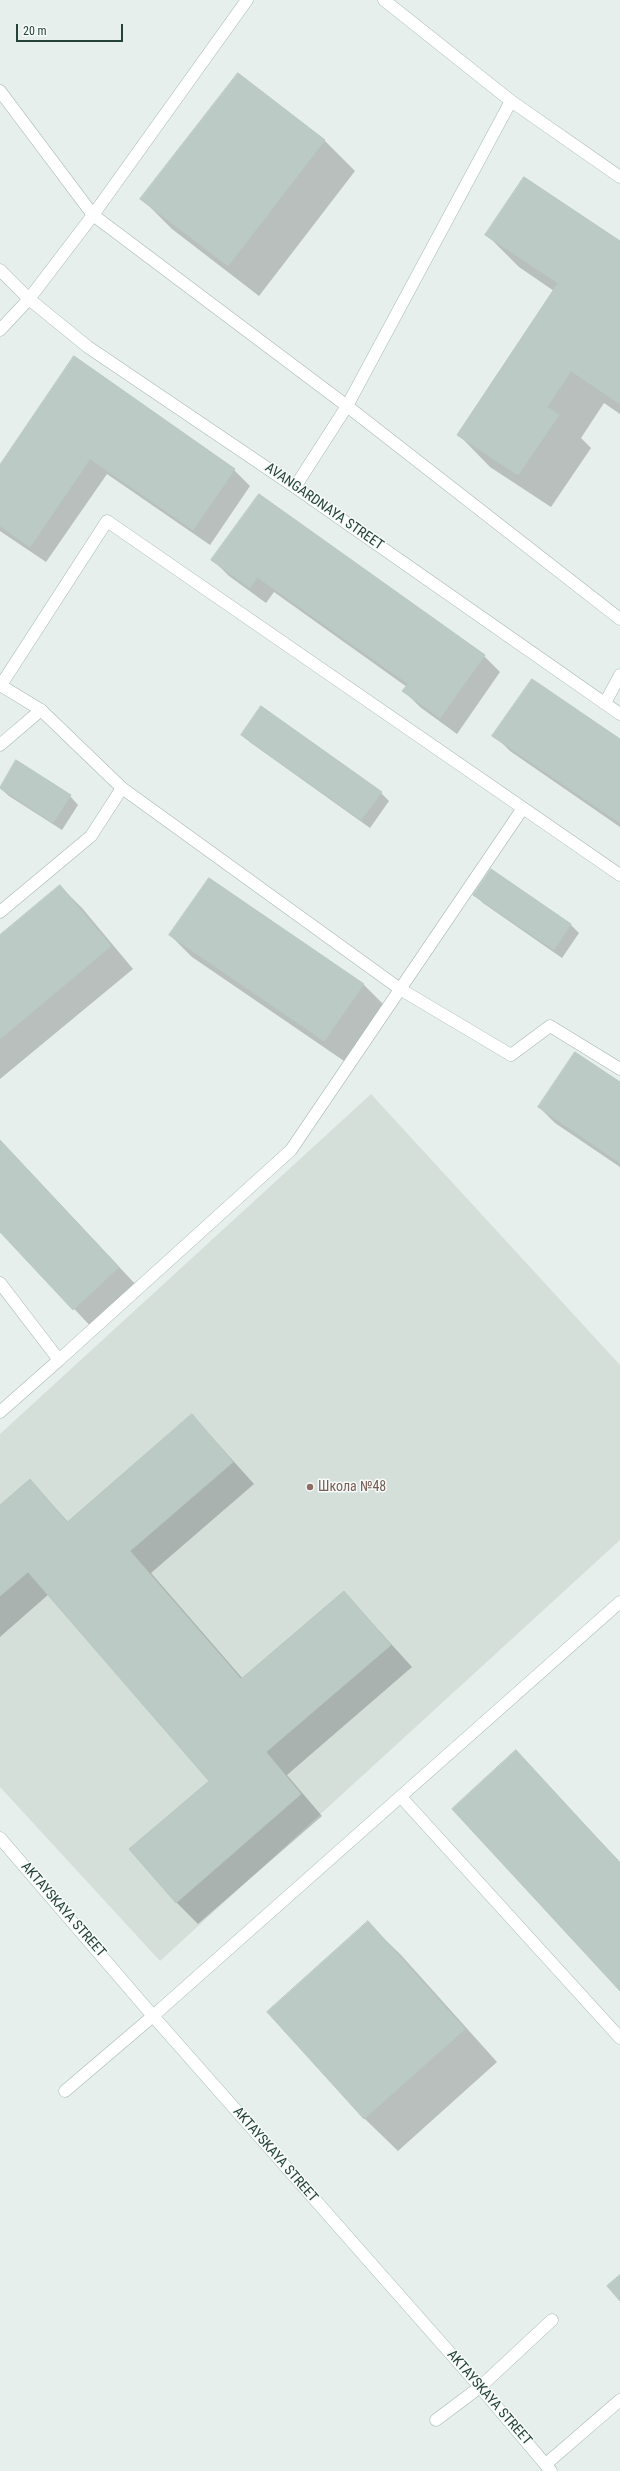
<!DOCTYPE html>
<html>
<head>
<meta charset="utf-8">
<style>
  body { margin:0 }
  #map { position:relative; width:620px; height:2471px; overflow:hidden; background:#e6efeb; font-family:"Roboto Condensed",sans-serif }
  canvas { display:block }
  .scale { position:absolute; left:16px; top:24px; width:107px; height:18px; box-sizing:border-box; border:2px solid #24423a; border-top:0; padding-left:5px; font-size:12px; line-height:14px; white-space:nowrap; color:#24423a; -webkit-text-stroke:3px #f7fbf9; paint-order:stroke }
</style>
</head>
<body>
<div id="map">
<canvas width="620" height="2471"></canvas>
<div class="scale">20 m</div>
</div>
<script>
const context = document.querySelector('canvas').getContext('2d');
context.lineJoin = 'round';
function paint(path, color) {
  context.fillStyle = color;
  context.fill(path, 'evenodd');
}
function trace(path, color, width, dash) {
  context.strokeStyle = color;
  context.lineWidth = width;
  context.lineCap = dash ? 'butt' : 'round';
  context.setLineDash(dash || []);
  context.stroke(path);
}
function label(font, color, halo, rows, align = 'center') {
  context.font = font + ' "Roboto Condensed",sans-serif';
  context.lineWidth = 3;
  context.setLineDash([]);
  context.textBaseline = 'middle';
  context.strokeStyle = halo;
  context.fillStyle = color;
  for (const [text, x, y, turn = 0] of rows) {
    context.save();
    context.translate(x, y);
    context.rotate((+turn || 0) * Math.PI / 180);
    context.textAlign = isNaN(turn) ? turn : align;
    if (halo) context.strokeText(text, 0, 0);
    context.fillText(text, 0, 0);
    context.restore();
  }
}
paint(new Path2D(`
  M371,1094L620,1365V1540L160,1961L0,1787V1434Z`), '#d4dfda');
paint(new Path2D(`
  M324,140L355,171L259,296L172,229L142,199Z
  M487,235L620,243V414L604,403L581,438L591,448L551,507L490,467L458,434L554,291L519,267Z
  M75,358L234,470L250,486L210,545L107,474L46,562L0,531V467Z
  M213,560L484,656L500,672L457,734L420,707L404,691L407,687L274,592L266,603L229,576Z
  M242,735L381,793L389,801L370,828L251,743Z
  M494,735L620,740V827L510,751Z
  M0,788L70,796L78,805L62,830L9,796Z
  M492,870L571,925L579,933L562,958L483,903L475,895Z
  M209,879L364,985L386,1007L347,1063L192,957L170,935Z
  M60,886L82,908L133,969L0,1079V936Z
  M620,1083V1167L555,1123L539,1107Z
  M0,1141L140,1289L95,1331L0,1230Z
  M192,1415L254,1484L151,1573L243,1679L344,1592L412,1667L287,1775L322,1816L198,1924L176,1902L210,1781L49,1594L0,1637V1506L30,1480L68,1522Z
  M516,1752L620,1862V1990Z
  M368,1923L401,1955L497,2062L398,2151L365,2119L269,2012Z`), '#0003');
const building = new Path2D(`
  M238,73L325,140L228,266L140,199Z
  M524,177L620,241V404L571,371L547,407L559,415L518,475L457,435L558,283L485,235Z
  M74,356L235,469L193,530L90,459L30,547L0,526V465Z
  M259,494L485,655L440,718L402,691L408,684L257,577L250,588L211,560Z
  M532,679L620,739V823L492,736Z
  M261,706L382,792L361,820L241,735Z
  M16,760L71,795L53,823L0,788Z
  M491,869L571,924L554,950L473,895Z
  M209,878L364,984L324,1041L169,935Z
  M60,885L111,946L0,1039V935Z
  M575,1052L620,1082V1163L538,1107Z
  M0,1140L119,1267L73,1310L0,1232Z
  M192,1414L233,1462L130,1551L241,1679L344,1591L391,1645L266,1752L301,1794L176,1903L129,1849L209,1781L28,1572L0,1596V1505L30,1479L67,1522Z
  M516,1750L620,1863V1991L452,1809Z
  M368,1921L465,2029L364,2119L267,2012Z
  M620,2275V2301L607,2286Z`);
paint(building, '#bbcac4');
trace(building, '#b8c9c2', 1);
const lane = new Path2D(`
  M247,0L93,215L347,406L620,619
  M384,0L511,101L620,177
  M0,270L29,299
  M295,487L347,406L511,101
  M1,685L107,521L620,875
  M605,703L620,675
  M0,745L41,710
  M0,912L91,836L122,788
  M0,1283L59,1360L0,1412
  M59,1360L291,1150L523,808
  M401,1797L620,2038
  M65,2091L153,2016
  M436,2420L480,2387L552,2320
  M546,2464L620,2400`);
const street = new Path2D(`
  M0,91L93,215L29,299L0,330
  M29,299L88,347L295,487L620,714
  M0,685L41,710L122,788L400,989L511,1055L550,1026L620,1069
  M153,2016L620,1602`);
const secondary = new Path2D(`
  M0,1838L153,2016L480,2387L551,2471`);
trace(lane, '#a8b8b2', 13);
trace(street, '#a8b8b2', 13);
trace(secondary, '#a4bbb3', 13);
trace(lane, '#fff', 12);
trace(street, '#fff', 12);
trace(secondary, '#fff', 12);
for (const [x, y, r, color] of [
  [310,1487,4,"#8d6e63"]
]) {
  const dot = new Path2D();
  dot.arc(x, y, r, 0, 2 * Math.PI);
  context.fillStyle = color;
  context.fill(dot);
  trace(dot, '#f7fbf9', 1.5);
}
label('14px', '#24423a', '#f7fbf9', [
  ["AVANGARDNAYA STREET",324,507,35],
  ["AKTAYSKAYA STREET",63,1910,49],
  ["AKTAYSKAYA STREET",275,2155,49],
  ["AKTAYSKAYA STREET",489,2398,49]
]);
label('14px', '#785e54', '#f7fbf9', [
  ["Школа №48",318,1487]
], 'left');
</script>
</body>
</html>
